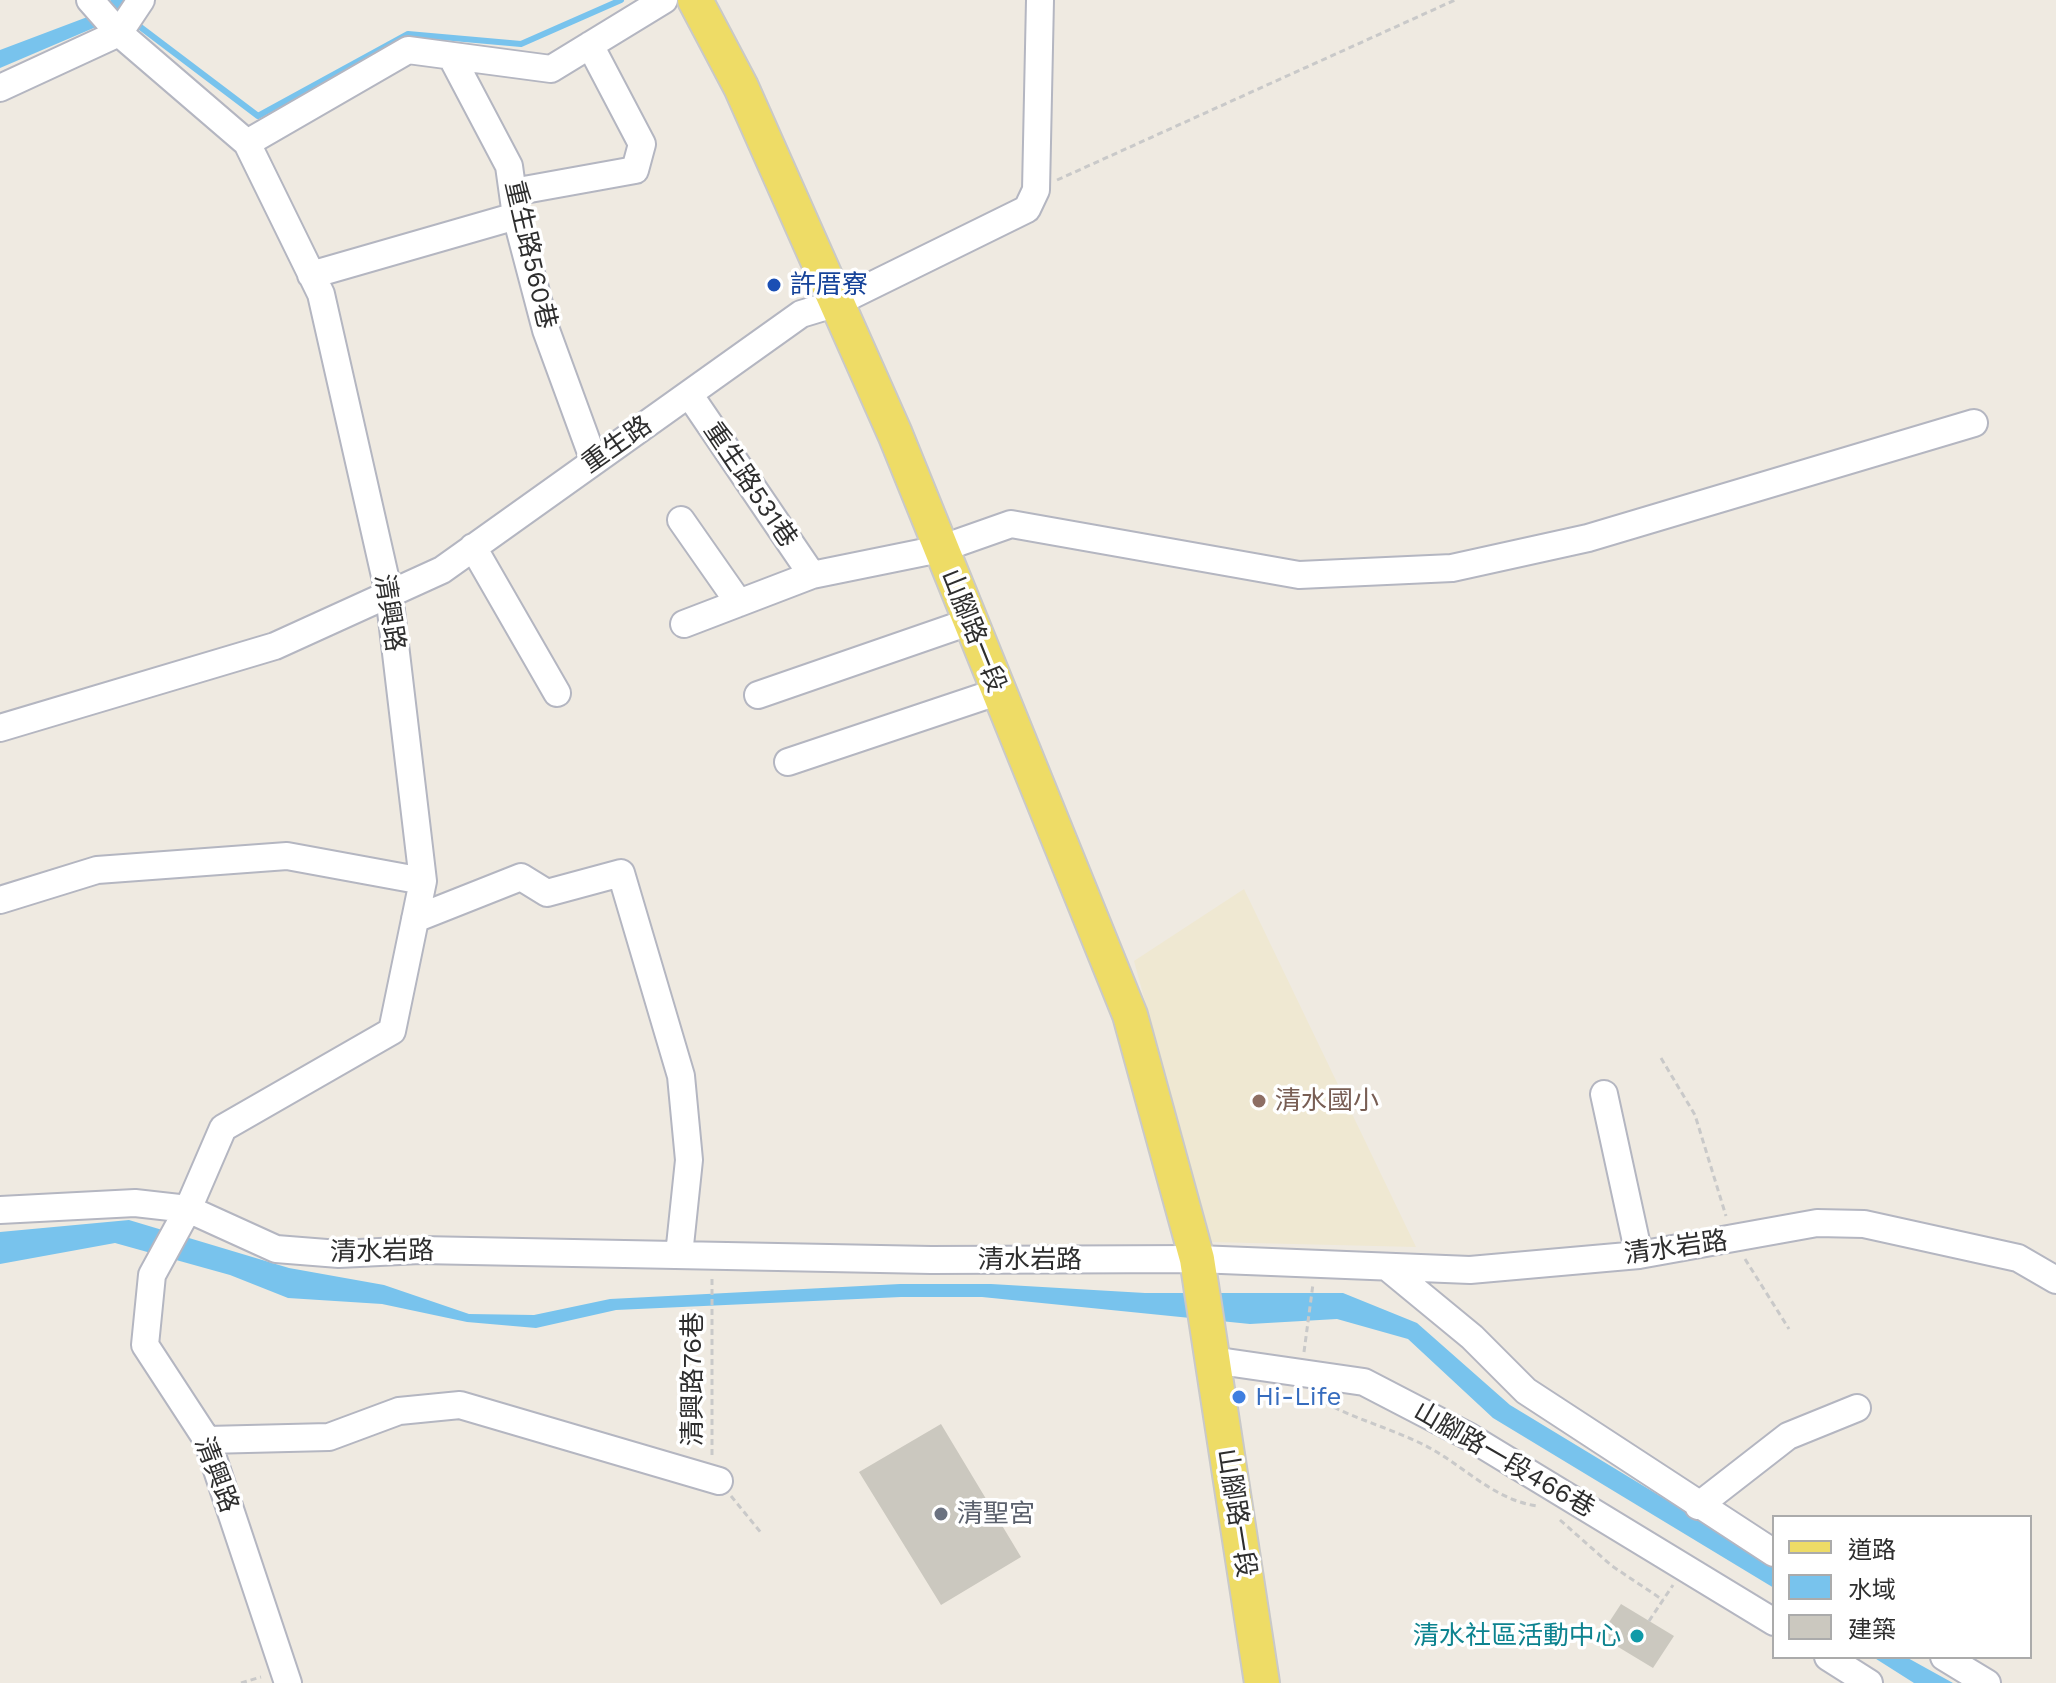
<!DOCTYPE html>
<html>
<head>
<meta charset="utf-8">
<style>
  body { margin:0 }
  #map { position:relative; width:2056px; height:1683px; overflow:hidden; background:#efeae1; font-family:"Work Sans","Noto Sans TC",sans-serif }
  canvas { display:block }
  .legend { position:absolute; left:1772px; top:1515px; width:260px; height:144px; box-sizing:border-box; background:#fff; border:2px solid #ababab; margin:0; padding:10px 14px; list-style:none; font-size:24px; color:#2e2e2e }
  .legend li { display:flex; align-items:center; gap:16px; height:40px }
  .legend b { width:40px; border:2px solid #ababab }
</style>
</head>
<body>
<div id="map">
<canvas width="2056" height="1683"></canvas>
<ul class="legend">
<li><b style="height:10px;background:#eedc66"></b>道路</li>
<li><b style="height:22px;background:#78c3ed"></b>水域</li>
<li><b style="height:22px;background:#cbc8bf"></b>建築</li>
</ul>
</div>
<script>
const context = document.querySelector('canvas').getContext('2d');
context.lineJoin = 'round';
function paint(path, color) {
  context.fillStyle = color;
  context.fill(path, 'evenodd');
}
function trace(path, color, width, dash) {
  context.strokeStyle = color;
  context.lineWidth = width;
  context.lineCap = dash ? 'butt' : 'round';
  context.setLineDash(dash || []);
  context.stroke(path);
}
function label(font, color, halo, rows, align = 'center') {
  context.font = font + ' "Work Sans","Noto Sans TC",sans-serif';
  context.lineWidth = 7;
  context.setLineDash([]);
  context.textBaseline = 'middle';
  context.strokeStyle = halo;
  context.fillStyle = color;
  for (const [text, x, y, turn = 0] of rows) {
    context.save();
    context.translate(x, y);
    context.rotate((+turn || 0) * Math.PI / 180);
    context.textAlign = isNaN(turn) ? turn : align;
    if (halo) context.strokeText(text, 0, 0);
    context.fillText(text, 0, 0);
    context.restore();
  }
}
paint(new Path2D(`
  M1244,889L1416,1247L1211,1242L1134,961Z`), '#efe8d2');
paint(new Path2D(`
  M111,0H131L96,27L0,68V50L90,16Z
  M129,1220L289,1268L384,1285L469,1314L534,1315L610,1299L900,1284H991L1145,1293H1343L1417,1323L1510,1405L1774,1565V1588L1493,1418L1408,1339L1337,1319L1250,1324L982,1297H901L616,1310L536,1328L467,1322L382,1304L288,1298L230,1275L115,1243L0,1264V1232Z
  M1873,1657H1906L1953,1683H1914Z`), '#78c3ed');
trace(new Path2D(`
  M135,23L258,116L408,34L521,44L621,0`), '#78c3ed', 6);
paint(new Path2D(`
  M941,1424L1021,1557L941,1605L859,1472Z
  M1621,1604L1674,1636L1653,1668L1600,1636Z`), '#cbc8bf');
const minor = new Path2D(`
  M90,0L119,33L247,143L321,294L389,594L423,881L392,1031L223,1128L188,1209L152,1275L145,1345L207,1440L288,1683
  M119,33L141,0
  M451,56L509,166L516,216L546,330L594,461
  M0,88L119,33
  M247,143L408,50L551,69L664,0
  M513,192L635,170L642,144L590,45
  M311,275L516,216
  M689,394L812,575
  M681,520L739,603
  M473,547L557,693
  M684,624L812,575L940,549L1011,524L1299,575L1452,568L1588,538L1974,423
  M758,695L969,622
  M0,728L275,646L442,570L801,314L834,304L1027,209L1036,190L1040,0
  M788,762L997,692
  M0,900L97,870L287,856L423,881
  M415,919L521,877L547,893L621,873L681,1076L689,1160L679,1255
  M1604,1094L1639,1255
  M0,1210L135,1203L188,1209L276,1249L339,1254L420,1250L931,1260L1197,1259L1470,1270L1639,1255L1817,1223L1864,1224L2018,1258L2056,1280
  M1387,1267L1472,1337L1526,1391L1774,1553
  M1212,1360L1364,1382L1468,1436L1774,1622
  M207,1440L329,1437L399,1411L460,1405L719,1481
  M1698,1506L1788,1436L1857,1408
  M1828,1657L1869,1683
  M1944,1657L1987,1683`);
const major = new Path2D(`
  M695,0L741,87L895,434L1130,1015L1197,1259L1262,1683`);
trace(minor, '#b4b6c1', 30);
trace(major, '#c9c9c9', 38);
trace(new Path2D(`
  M1057,180L1455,0
  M1661,1058L1695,1115L1726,1216
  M1745,1259L1789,1329
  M1304,1352L1313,1284
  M1316,1398C1349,1417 1384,1426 1418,1442C1460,1461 1490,1499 1537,1506
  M712,1455V1278
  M731,1496L762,1534
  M1560,1520L1612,1566L1663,1600
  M1649,1621L1673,1585
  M241,1683L261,1677`), '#c9c9c9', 3, [6, 4]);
trace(minor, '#fff', 26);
trace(major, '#eedc66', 34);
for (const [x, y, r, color] of [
  [774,285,8,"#1a4fb4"],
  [1259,1101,8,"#8d6e63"],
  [1239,1397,8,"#3f7fe0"],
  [941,1514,8,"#6b7280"],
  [1637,1636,8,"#0f9aa8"]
]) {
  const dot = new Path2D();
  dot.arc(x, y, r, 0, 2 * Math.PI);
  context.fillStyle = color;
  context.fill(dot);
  trace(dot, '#fff', 3);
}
label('26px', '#2e2e2e', '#fff', [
  ["重生路560巷",530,255,77],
  ["重生路",617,445,-35],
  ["重生路531巷",750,485,56],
  ["清興路",389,613,81],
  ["山腳路一段",973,631,68],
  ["清水岩路",1676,1248,-8],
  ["清水岩路",382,1252,-1],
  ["清水岩路",1030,1260],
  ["清興路76巷",693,1379,-90],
  ["山腳路一段466巷",1504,1460,30],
  ["清興路",216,1475,69],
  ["山腳路一段",1236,1513,81]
]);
label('26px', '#164399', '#fff', [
  ["許厝寮",790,285]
], 'left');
label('26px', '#785e54', '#fff', [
  ["清水國小",1275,1101]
], 'left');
label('26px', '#366cbe', '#fff', [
  ["Hi-Life",1255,1397]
], 'left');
label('26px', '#5b616d', '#fff', [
  ["清聖宮",957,1514]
], 'left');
label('26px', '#0d838f', '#fff', [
  ["清水社區活動中心",1621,1636]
], 'right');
</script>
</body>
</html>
